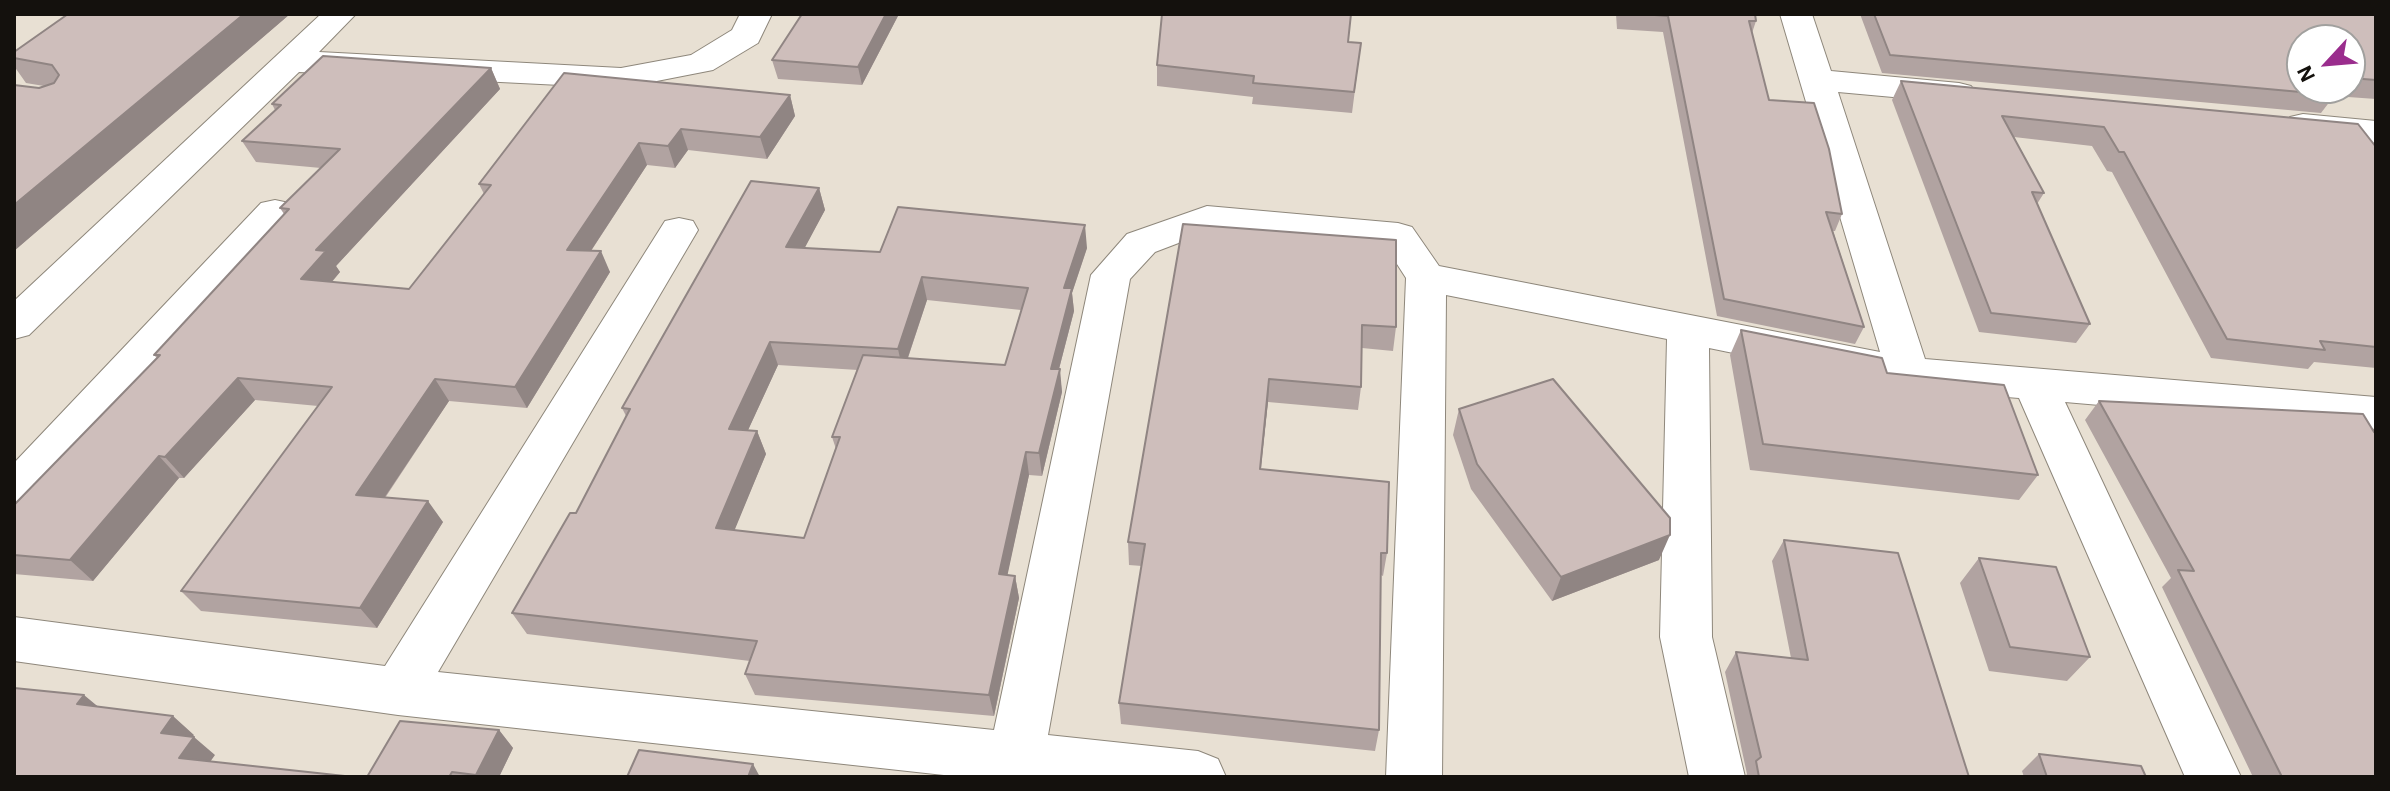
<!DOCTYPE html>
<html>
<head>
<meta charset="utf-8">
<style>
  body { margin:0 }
  #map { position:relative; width:2390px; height:791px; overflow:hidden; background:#e8e0d3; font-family:"Alegreya Sans",sans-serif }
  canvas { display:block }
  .frame { position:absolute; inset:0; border:16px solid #14110d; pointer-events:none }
  .north { position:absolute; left:2286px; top:24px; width:80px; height:80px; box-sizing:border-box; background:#fff; border:2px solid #a1a09e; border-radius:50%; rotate:244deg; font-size:22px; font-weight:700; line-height:32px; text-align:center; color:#14110d }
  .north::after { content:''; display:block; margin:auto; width:28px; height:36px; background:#9a2d8d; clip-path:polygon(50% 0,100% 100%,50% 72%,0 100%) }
</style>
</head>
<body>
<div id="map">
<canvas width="2390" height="791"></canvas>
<div class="frame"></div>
<div class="north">N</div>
</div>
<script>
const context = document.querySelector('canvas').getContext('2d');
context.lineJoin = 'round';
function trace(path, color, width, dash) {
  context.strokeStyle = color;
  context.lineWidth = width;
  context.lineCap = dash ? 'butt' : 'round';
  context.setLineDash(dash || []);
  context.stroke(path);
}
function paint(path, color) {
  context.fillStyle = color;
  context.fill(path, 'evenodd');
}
const minor = new Path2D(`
  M321,14H356L319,52L621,68L691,55L732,30L740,14H772L758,43L713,70L621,88L299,72L29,335L14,339V301Z
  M1780,14H1812L1831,71L1959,83L1971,86L1976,93L1971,100L1959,103L1838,92L1925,359L2376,397V429L2065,402L2241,777H2185L2019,398L1908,389L1709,348L1712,637L1745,777H1689L1660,637L1667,339L1446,295L1442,777H1386L1406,278L1386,247L1210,231L1155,252L1130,279L1048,735L1198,751L1218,759L1226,777H962L398,715L14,661V617L385,666L665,221L679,218L693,221L698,230L438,672L994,730L1091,275L1127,234L1207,206L1398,223L1412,227L1439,266L1880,352Z
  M2303,114L2376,121V143L2290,133L2285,125L2290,117Z
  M275,200L289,203L294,212L289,221L31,507L14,512V463L261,203Z`);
trace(minor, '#8e877b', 2);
paint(minor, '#fff');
paint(new Path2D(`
  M68,14H290L14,251L39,88L44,86L26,83L14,66V52Z
  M802,14H899L862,85L778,79L772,60Z
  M1616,14H1755L1756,21L1752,33L1769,100L1842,214L1835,231H1833L1864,327L1855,344L1717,316L1663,32L1617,29Z
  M1860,14H2376V99L2334,96L2321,113L1882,73ZM2350,40V88H2302Z
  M1348,42L1361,43L1352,113L1252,104L1253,97L1157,86V65Z
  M491,68L500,89L336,266L340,272L332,282L409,289L484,194L479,184L790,95L795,116L767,159L688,150L675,168L647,165L591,251L610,272L527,408L449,401L385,498L443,522L377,628L201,611L181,591L318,406L255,400L184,478H179L93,581L14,574V505L157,358L154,355L284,214L280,208L321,168L256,162L242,141L275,110L272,104Z
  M1901,81L2376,147V368L2314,362L2308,369L2211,358L2112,172L2107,171L2092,146L2014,137L2044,193L2037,204L2090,324L2076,343L1979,332L1892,100Z
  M819,188L825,210L804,248L880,252L1087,248L1072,293L1074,311L1059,369L1062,392L1042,476L1029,475L1007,575L1015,576L1019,598L994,716L755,695L745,674L750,661L527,634L512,613L576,513L626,416L622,408ZM927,300L1021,310L1005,365L908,358ZM778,365L858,370L832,437L836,449L804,538L734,530L766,454L757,431L748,430Z
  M1183,224L1396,327L1393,351L1362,348L1361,387L1358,410L1268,402L1261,469L1387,553L1383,576L1381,575L1379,730L1375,751L1121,724L1119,703L1142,566L1129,565L1128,542Z
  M1741,330L2038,475L2019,500L1750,470L1730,355Z
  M2099,401L2374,432L2376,777H2253L2162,587L2171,578L2085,420Z
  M1459,409L1659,560L1552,601L1471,489L1453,435Z
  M1784,540L1969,777H1745L1747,774L1725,672L1736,652L1791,658L1772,561Z
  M1979,558L2090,657L2067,681L1989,671L1960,583Z
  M499,730L513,748L499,777H367Z
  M2039,754L2146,777H2024L2022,771Z`), '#b1a3a1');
paint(new Path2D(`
  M244,14H290L14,251V205Z
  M886,14H899L862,85L858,67Z
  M491,68L500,89L336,266L340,272L316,300L301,279L316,250Z
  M790,95L795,116L767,159L760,137Z
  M681,129L688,150L675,168L668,146Z
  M639,143L647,165L577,272L567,250Z
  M819,188L825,210L793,270L786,247Z
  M1085,225L1087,248L1072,293L1074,311L1053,392L1051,369L1064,288Z
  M601,251L610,272L527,408L515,387Z
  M922,277L927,300L903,372L898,349Z
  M770,342L778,365L738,452L729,429Z
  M1060,369L1062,392L1042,476L1039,453Z
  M238,378L255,400L184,478L165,457Z
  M435,379L449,401L372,516L356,495Z
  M1269,379L1268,402L1258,491L1260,469Z
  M757,431L766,454L726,551L716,528Z
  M1026,452L1029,475L1003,596L999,574Z
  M159,456L179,478L93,581L70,560Z
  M428,501L443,522L377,628L360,608Z
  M1670,535L1659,560L1552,601L1561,577Z
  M1015,576L1019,598L994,716L989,695Z
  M84,695L107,714L77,704Z
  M173,716L194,735L182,751L161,733Z
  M499,730L513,748L499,777H479L476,775Z
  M194,737L215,755L200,776L179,758Z
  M753,764L760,777H748Z`), '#908583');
const building = new Path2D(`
  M68,14H244L14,205V85L39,88L54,83L59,75L52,65L14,58V52Z
  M802,14H886L858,67L772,60Z
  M1162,14H1351L1348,42L1361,43L1354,92L1253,83L1254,76L1157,65Z
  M1641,14H1755L1756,21H1749L1769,100L1814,103L1829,149L1842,214L1826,212L1864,327L1724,299L1668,16Z
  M1874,14H2376V80L2350,78V40H2302V88H2329L2334,95L1890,55Z
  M323,56L491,68L316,250L326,251L301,279L409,289L491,185L479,184L564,73L790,95L760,137L681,129L668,146L639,143L567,250L601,251L515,387L435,379L356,495L428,501L360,608L181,591L332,387L238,378L165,457L159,456L70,560L14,555V505L160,355H154L289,209L280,208L340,149L242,141L281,105L272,104Z
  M1901,81L2358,124L2376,147V347L2320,341L2325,350L2227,339L2124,152H2119L2104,127L2002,116L2044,193L2032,192L2090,324L1991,313Z
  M751,181L819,188L786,247L880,252L898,207L1085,225L1064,288H1072L1051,369H1060L1039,453L1026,452L999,574L1015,576L989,695L745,674L757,641L512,613L570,513H576L630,409L622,408ZM922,277L1028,288L1005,365L863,355L832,437H840L804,538L716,528L757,431L729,429L770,342L898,349Z
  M1183,224L1396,240V327L1362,325L1361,387L1269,379L1260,469L1389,482L1387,553H1381L1379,730L1119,703L1145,544L1128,542Z
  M1741,330L1882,358L1887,373L2004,385L2038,475L1763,444Z
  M1553,379L1670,518V535L1561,577L1477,464L1459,409Z
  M2099,401L2363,414L2374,432L2376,433V777H2282L2178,570L2194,571Z
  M1784,540L1898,553L1969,777H1759L1756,761L1761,757L1736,652L1808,660Z
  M1979,558L2056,567L2090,657L2010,647Z
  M14,688L84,695L77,704L173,716L161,733L194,737L179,758L354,777H14Z
  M400,721L499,730L476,775L452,772L449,777H367Z
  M639,750L753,764L748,777H627Z
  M2039,754L2141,766L2146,777H2047Z`);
paint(building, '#cebebb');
trace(building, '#908583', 2);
</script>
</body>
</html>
